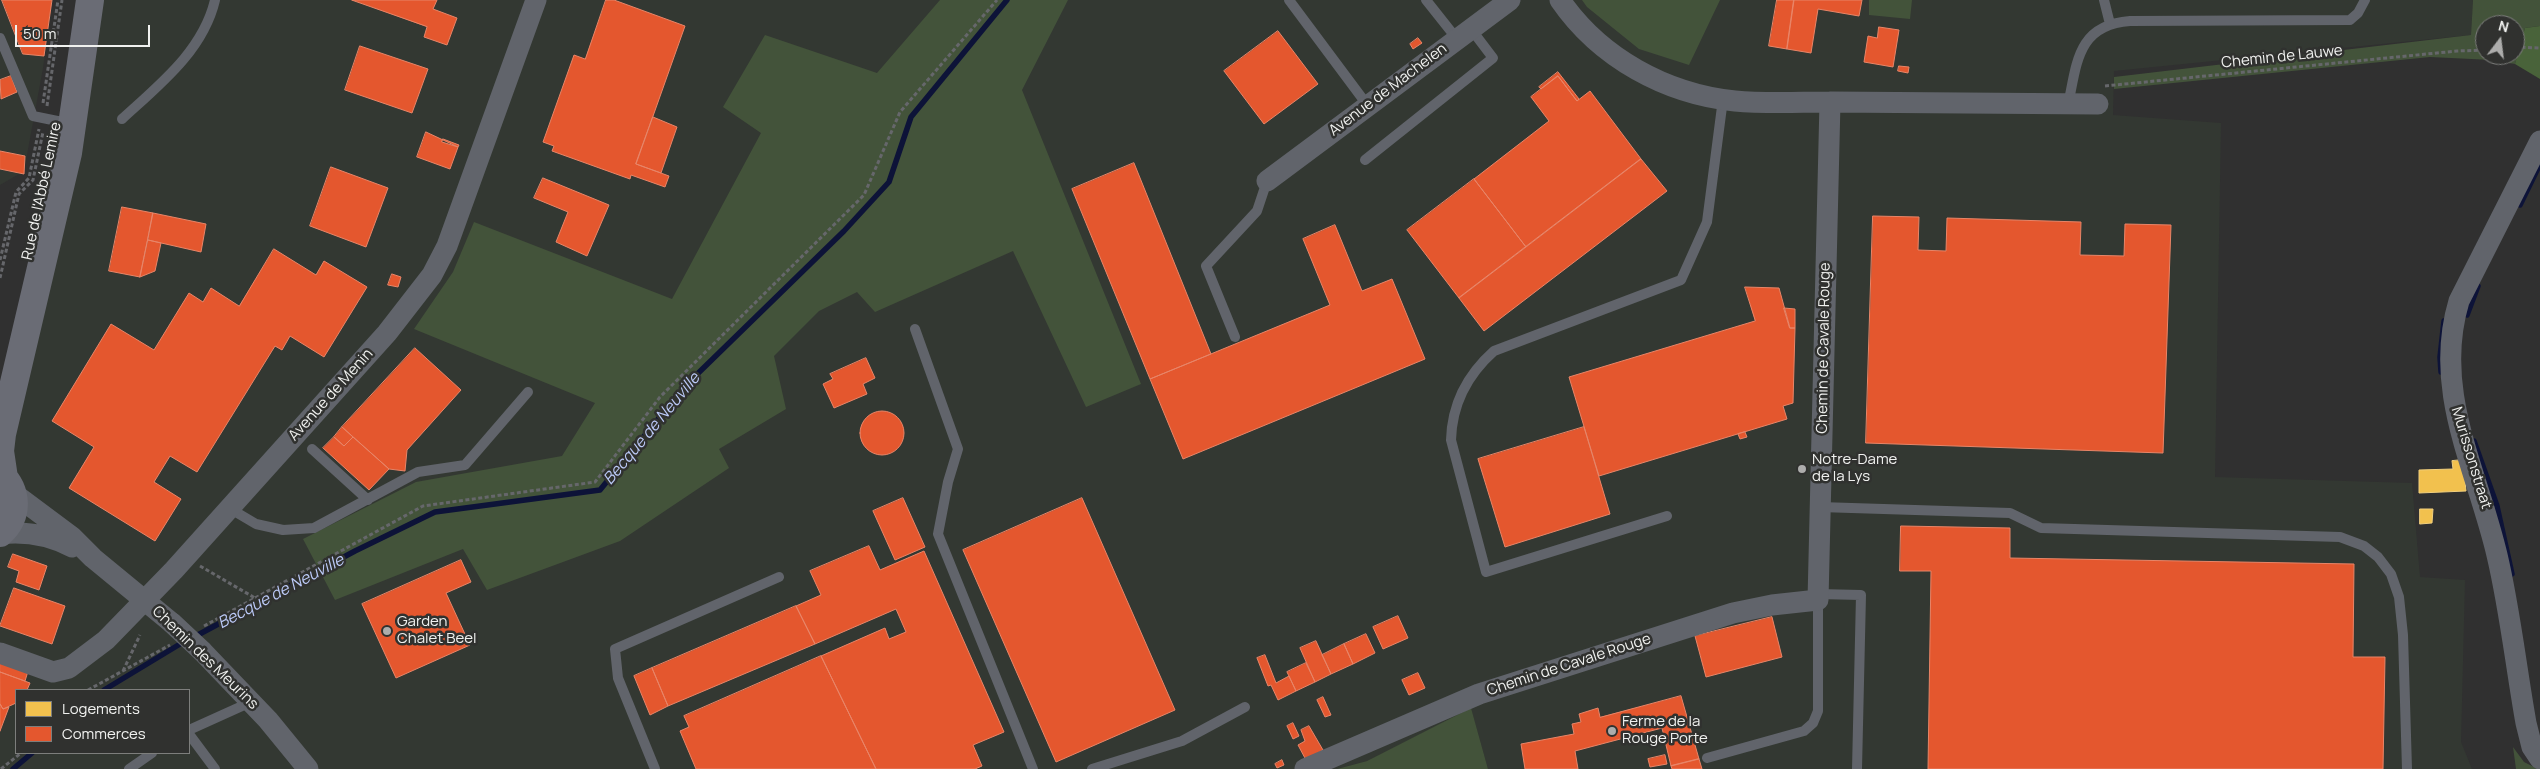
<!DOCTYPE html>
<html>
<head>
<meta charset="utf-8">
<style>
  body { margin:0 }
  #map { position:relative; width:2540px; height:769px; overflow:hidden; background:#303030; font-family:Manrope,sans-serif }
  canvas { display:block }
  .legend { position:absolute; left:15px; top:689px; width:175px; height:65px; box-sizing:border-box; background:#30312f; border:1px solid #7d7e7c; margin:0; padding:6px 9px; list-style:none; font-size:15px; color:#f0f1ef }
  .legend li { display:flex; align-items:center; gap:10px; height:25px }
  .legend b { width:25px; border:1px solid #7d7e7c }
  .north { position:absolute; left:2475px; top:15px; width:50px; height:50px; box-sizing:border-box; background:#30312f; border:1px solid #7d7e7c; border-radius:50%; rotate:15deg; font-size:14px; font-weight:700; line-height:20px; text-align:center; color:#f0f1ef }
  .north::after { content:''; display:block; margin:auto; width:18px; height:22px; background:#adadac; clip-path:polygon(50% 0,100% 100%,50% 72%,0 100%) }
  .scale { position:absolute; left:15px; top:25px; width:135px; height:22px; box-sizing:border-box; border:2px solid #f0f1ef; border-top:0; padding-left:6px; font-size:15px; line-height:18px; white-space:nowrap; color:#f0f1ef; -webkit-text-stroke:4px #30312f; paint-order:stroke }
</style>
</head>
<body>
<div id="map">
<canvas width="2540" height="769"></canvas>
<ul class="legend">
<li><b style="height:14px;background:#f2c14e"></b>Logements</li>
<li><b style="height:14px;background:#e4572e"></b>Commerces</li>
</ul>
<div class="north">N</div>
<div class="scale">50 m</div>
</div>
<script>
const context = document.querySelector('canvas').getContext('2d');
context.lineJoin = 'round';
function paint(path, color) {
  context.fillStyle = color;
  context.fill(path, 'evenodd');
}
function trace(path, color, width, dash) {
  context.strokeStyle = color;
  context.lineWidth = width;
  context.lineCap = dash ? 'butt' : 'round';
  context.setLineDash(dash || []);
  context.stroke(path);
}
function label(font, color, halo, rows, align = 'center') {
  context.font = font + ' Manrope,sans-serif';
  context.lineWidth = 5;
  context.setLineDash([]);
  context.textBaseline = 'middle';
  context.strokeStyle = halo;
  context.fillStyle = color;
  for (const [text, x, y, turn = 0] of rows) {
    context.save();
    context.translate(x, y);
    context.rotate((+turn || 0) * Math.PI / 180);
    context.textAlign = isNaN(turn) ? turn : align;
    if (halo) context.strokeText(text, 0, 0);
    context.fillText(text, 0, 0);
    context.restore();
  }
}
paint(new Path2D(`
  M0,0H52L43,68L24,171L0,185Z
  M86,0H2473L2471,35L2114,71L2113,115L2221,123L2215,477L2412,483L2420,577L2465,580L2461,742L2472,769H1488L1471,709L1367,761L1337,769H0V393ZM16,690H189V753H16Z`), '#333832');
paint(new Path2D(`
  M940,0H1068L1022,90L1141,384L1086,407L1013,251L875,312L857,292L819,311L774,356L786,409L719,449L729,468L620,541L487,590L463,549L335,600L303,539L416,482L562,456L595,403L414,329L453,272L474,222L672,299L761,133L723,107L765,35L877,73Z
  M1582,0H1720L1689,65L1639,49L1587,7Z
  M1869,0H1912L1910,19L1869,15Z
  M2473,0H2540V26L2525,28L2515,64L2492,60L2430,57L2114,89V77L2471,35ZM2485,25H2515V55H2485Z
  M1471,708L1488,769H1337L1367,761Z
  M2513,747L2524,762L2538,769H2516Z`), '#43533a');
paint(new Path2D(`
  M2540,26V79L2515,64L2525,28Z`), '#49633a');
const homes = new Path2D(`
  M2463,460L2466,491L2419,493V470L2453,469L2452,461Z
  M2420,509H2433L2432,523L2420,524Z`);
paint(homes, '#f2c14e');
trace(homes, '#f1cf7e', 1);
const shops = new Path2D(`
  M2,0H52L44,56L23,54Z
  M352,0H437L433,9L457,18L447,45L424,37L427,27Z
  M606,0H614L685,26L636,164L669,176L665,187L631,175L630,179L552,151L554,146L543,142L574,55L585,59Z
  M1777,0H1794L1787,49L1769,46Z
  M1794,0H1862L1859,16L1818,9L1811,53L1787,49Z
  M1879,27L1899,30L1893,67L1864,62L1868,36L1877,38Z
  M1278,31L1318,84L1264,124L1224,71Z
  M1418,38L1422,43L1413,49L1410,44Z
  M360,46L428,69L412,113L345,90Z
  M1899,66L1909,67L1908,73L1898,71Z
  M1558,72L1579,99L1577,101L1558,76L1541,89L1539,87Z
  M11,76L17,92L1,99L0,80Z
  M1558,76L1577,101L1590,91L1641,159L1526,247L1474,179L1549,121L1531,97Z
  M653,117L677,127L661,173L636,164Z
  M426,132L458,147L450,169L417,157Z
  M443,139L459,145L458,147L442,142Z
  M0,151L25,156L24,174L0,169Z
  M1641,159L1667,191L1484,331L1459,298Z
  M1134,163L1211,354L1150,379L1072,189Z
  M331,167L388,188L366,247L310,226Z
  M543,178L609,205L587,256L556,242L568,212L534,198Z
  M1474,179L1526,247L1459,298L1407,230Z
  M122,207L153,213L140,277L109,271Z
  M153,213L206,224L201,252L148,240Z
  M1873,216L1919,217L1918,250L1946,251L1947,218L2081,222L2080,255L2124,256L2125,224L2171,225L2163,453L1866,443Z
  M1335,225L1362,291L1392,279L1425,359L1183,459L1150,379L1330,305L1303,239Z
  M148,240L161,243L155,271L140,277Z
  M274,249L316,275L324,261L367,287L324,357L290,336L282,350L275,346L197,472L170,456L154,482L181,499L155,541L69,488L94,447L52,421L111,324L154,350L189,293L203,302L211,288L239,306Z
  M392,274L401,277L398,287L388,285Z
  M1745,287L1779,288L1790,328H1795L1793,403L1783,406L1787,419L1599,476L1569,377L1755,321Z
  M1784,308L1795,309V328H1790Z
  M415,348L461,390L407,450L405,471L389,469L342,427Z
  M866,358L875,378L863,384L867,394L834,408L823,384L833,379L830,374Z
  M860 433a22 22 0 1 1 44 0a22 22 0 1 1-44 0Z
  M342,427L353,437L344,446L334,437Z
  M1584,427L1610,514L1505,547L1478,459Z
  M1745,432L1747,437L1740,439L1738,434Z
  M334,437L344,446L353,437L389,469L369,490L323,448Z
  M1800,465L1806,467L1805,472L1799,471Z
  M903,498L925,547L895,560L873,511Z
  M1082,498L1175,710L1056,762L963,550Z
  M1901,526L2010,528V558L2354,564L2353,657H2385L2383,769H1928L1931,571H1900Z
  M869,546L880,570L924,551L1004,732L973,745L982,766L975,769H876L821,656L885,628L889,639L906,632L896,609L815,644L796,606L821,595L810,571Z
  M13,554L47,566L39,590L16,582L19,571L8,567Z
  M461,560L471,582L446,593L470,645L396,678L362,604Z
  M14,588L65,606L52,644L0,626Z
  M796,606L815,644L668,706L652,668Z
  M1398,616L1408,638L1383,649L1373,627Z
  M1772,617L1782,657L1706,677L1695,636Z
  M1366,634L1375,653L1353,664L1344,644Z
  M1316,641L1331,674L1315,682L1300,648Z
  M1344,644L1353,664L1331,674L1322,655Z
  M1265,655L1276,683L1289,676L1296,691L1278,700L1271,685L1268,686L1257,658Z
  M821,656L876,769H696L680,731L689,727L684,716Z
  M0,658L29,668L25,681L0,672Z
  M1306,663L1315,682L1296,691L1287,672Z
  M652,668L668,706L650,715L634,676Z
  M0,672L30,683L27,690H16V703L3,709L0,704Z
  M1418,673L1425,688L1409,695L1402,680Z
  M1681,696L1699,759L1671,766L1662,728L1575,751L1578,769H1525L1521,744L1574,734L1572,724L1581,722L1579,714L1598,708L1600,717Z
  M1323,697L1331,715L1325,717L1317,700Z
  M0,704L3,709L9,707L0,731Z
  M1293,723L1299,736L1293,739L1287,726Z
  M1309,726L1323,750L1306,760L1298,745L1305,741L1301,730Z
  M1665,755L1667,764L1650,767L1648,759Z
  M1699,759L1702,769H1672L1671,766Z
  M1282,760L1284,765L1277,768L1275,764Z`);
paint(shops, '#e4572e');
trace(shops, '#e88568', 1);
trace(new Path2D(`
  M2520,205L2539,166
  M2467,315L2478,286
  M2441,372L2440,357L2444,321
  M2474,441L2497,506L2512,574
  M194,637L355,551L435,512L600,490L686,385L844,231L889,182L911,117L1007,0
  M104,690L185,641
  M13,769L32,753`), '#0d1338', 5.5);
trace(new Path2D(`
  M2515,47L2540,48
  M2105,86L2457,51L2485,50
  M43,103L58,0
  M47,106L62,0
  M0,260L16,192L29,178L39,129
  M0,278L19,194L33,180L43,132
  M200,566L255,598
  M204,626L423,506L595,482L660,397L864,195L900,112L997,0
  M123,671L140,635
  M88,690L170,645
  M1,769L21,753`), '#66676b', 3, [4, 2.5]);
trace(new Path2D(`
  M1289,0L1368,106
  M1426,0L1457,39
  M2104,0L2110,24
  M0,38L33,116L72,124
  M2068,105C2077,63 2077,25 2130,21L2350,20L2358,13L2365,0
  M122,119C159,85 203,51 215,0
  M1365,160L1493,58L1471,29
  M915,329L958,449L948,482L938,534L1033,769
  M1235,337L1206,266L1257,211L1267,181
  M312,449L368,500
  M1820,507L2010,513L2041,528L2340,537L2364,546L2378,557L2391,574L2399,597L2403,635L2407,769
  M229,508L256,524L283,530L314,528L418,472L465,465L528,392
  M1667,516L1486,572L1451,440C1452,404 1467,375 1494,351L1681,280L1707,222L1723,99
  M1818,594L1861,595L1857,769
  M189,730L251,702
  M189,734L215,769
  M1707,758L1804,731L1813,723L1818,711V600
  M129,769L152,753
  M655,769L618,678L615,649L779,577
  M1092,769L1182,741L1245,707`), '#61646b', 10);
trace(new Path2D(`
  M1560,0C1600,58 1666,94 1735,101C1767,104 1799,102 1830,102
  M2540,141L2459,301C2432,391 2477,469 2497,555C2510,610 2516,667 2526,723L2532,747L2540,759
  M1267,181L1510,0
  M13,493L72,537L93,558L172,623
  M0,534C26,531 49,535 72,547
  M202,651L268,720L308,769
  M0,653L53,672L69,668L106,640L174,570L387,333L432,275L447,246L536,0
  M1305,769L1479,694L1733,613L1772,605L1818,600L1830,102L2098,104`), '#61646b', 21);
trace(new Path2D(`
  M0,474C18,491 19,516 0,533
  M4,478L0,451L2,434L68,153L90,0`), '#6a6c75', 28);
trace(new Path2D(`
  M172,623L202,651`), '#61646b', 21);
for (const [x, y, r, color] of [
  [1802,469,5,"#adadac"],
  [387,631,5,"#adadac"],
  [1612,731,5,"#adadac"]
]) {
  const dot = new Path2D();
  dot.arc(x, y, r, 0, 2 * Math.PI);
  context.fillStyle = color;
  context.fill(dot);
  trace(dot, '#30312f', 2);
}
label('15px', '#f0f1ef', '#30312f', [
  ["Chemin de Lauwe",2282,57,-6],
  ["Avenue de Machelen",1388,90,-37],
  ["Rue de l'Abbé Lemire",42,191,-78],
  ["Chemin de Cavale Rouge",1824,348,-89],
  ["Avenue de Menin",331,395,-48],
  ["Murissonstraat",2471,458,73],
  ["Chemin des Meurins",205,658,44],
  ["Chemin de Cavale Rouge",1569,665,-18]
]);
label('15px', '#f0f1ef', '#30312f', [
  ["Notre-Dame",1812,460],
  ["de la Lys",1812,477],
  ["Garden",397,622],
  ["Chalet Beel",397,639],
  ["Ferme de la",1622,722],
  ["Rouge Porte",1622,739]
], 'left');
label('italic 16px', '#bccaf8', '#30312f', [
  ["Becque de Neuville",652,429,-50],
  ["Becque de Neuville",281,592,-28]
]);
</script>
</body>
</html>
